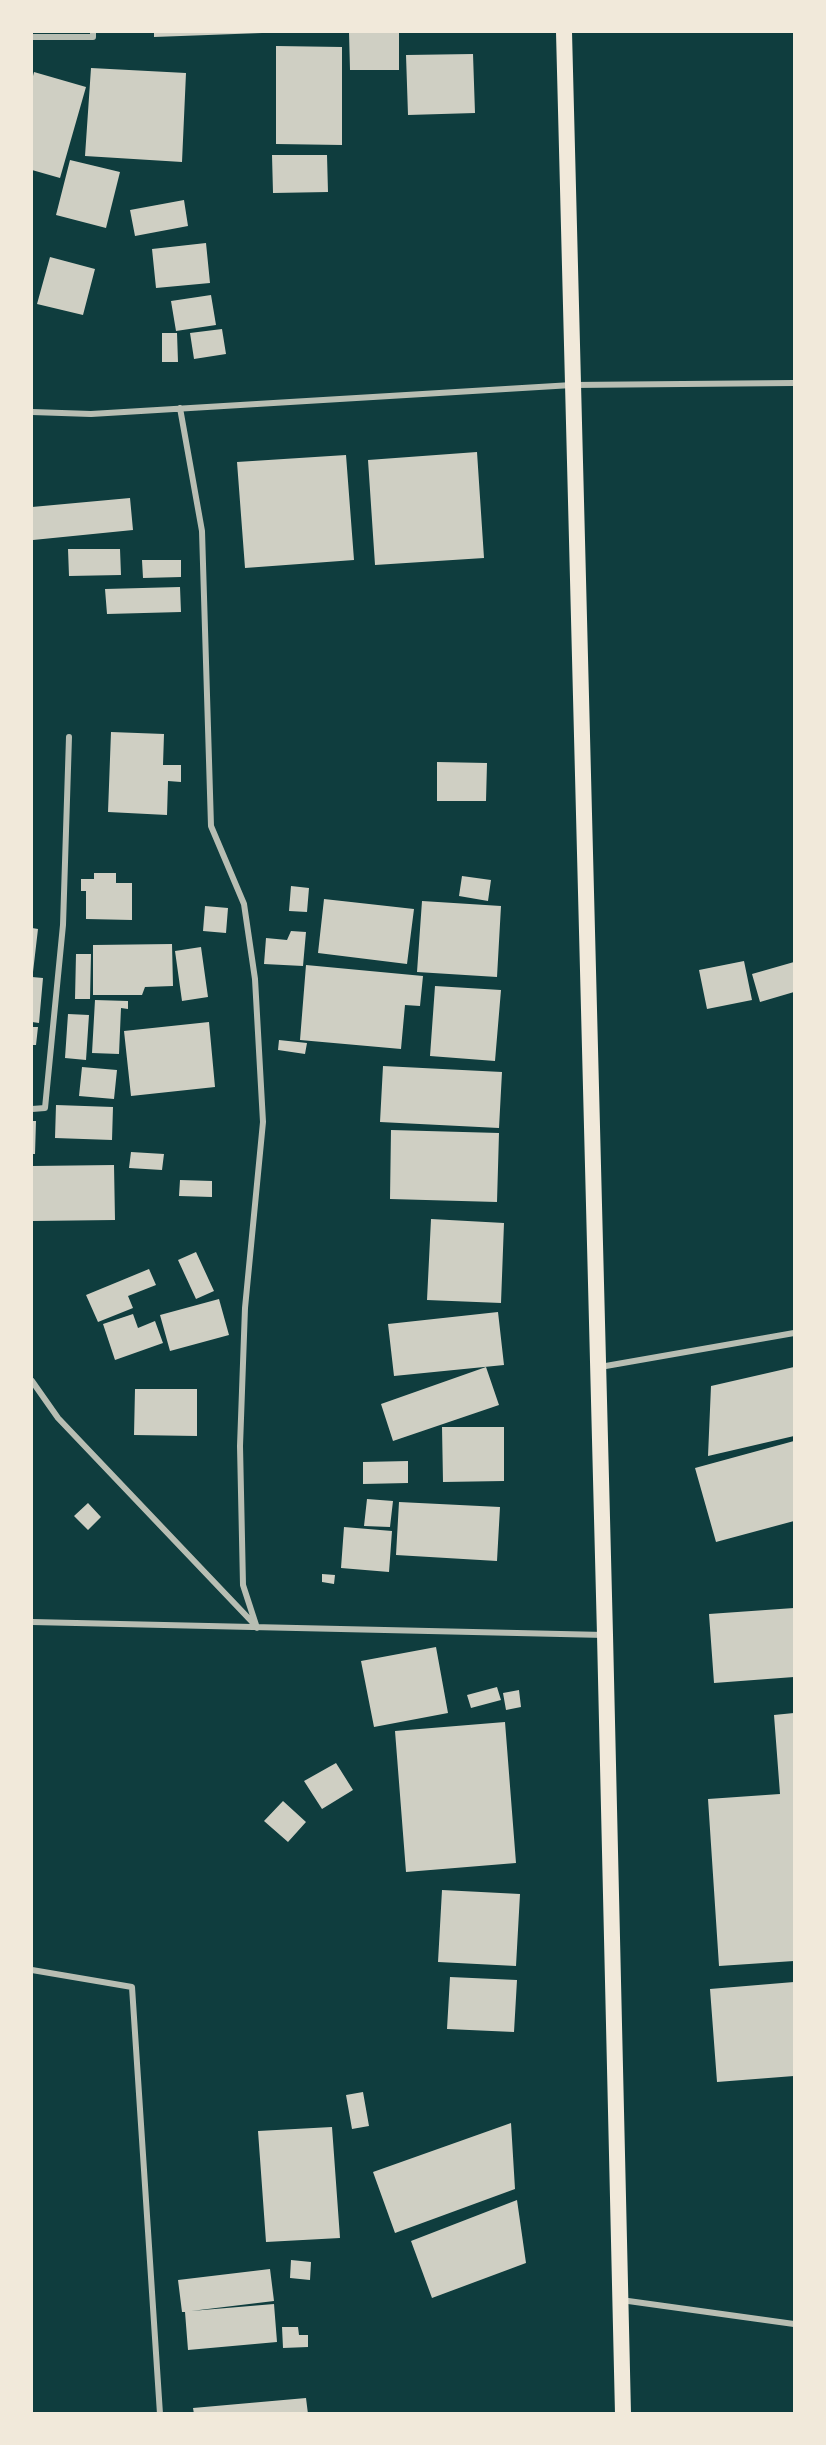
<!DOCTYPE html>
<html>
<head>
<meta charset="utf-8">
<style>
  body { margin:0 }
  #map { position:relative; width:826px; height:2445px; overflow:hidden; background:#0f3d3e; font-family:Quicksand,sans-serif }
  canvas { display:block }
  .frame { position:absolute; inset:0; border:33px solid #f1e9da; pointer-events:none }
</style>
</head>
<body>
<div id="map">
<canvas width="826" height="2445"></canvas>
<div class="frame"></div>
</div>
<script>
const context = document.querySelector('canvas').getContext('2d');
context.lineJoin = 'round';
function paint(path, color) {
  context.fillStyle = color;
  context.fill(path, 'evenodd');
}
function trace(path, color, width, dash) {
  context.strokeStyle = color;
  context.lineWidth = width;
  context.lineCap = dash ? 'butt' : 'round';
  context.setLineDash(dash || []);
  context.stroke(path);
}
paint(new Path2D(`
  M154,32H262V33L154,37Z
  M349,32H399V70H350Z
  M276,46L342,47V145L276,144Z
  M473,54L475,113L408,115L406,55Z
  M91,68L186,73L182,162L85,156Z
  M34,72L86,87L60,178L32,170V80Z
  M272,155H327L328,192L273,193Z
  M70,160L120,172L106,228L56,215Z
  M184,200L188,226L135,236L130,210Z
  M206,243L210,283L156,288L152,249Z
  M50,257L95,269L83,315L37,304Z
  M211,295L216,325L176,331L171,301Z
  M222,329L226,354L194,359L190,333Z
  M162,333H177L178,362H162Z
  M477,452L484,558L375,565L368,460Z
  M346,455L354,560L245,568L237,462Z
  M130,498L133,530L33,540L32,507Z
  M68,549H120L121,575L69,576Z
  M142,560H181V577L143,578Z
  M180,587L181,612L107,614L105,589Z
  M111,732L164,734L163,765H181V782L168,781L167,815L108,812Z
  M437,762L487,763L486,801H437Z
  M94,873H116V883H132V920L86,919V891H81V879H94Z
  M462,876L491,880L488,901L459,896Z
  M291,886L309,888L307,912L289,911Z
  M324,899L414,909L407,964L318,953Z
  M422,901L501,906L497,977L417,972Z
  M205,906L228,908L226,933L203,931Z
  M32,928L38,929L33,972H32Z
  M291,931L306,932L303,966L264,964L266,938L287,940Z
  M172,944L173,986L145,987L142,995H93V945Z
  M201,947L208,997L182,1001L175,951Z
  M76,954H91L90,999H75Z
  M744,961L752,1000L707,1009L699,970Z
  M794,962V992L760,1002L752,974Z
  M306,965L423,976L420,1006L405,1005L401,1049L300,1040Z
  M32,977L43,978L39,1023L32,1022Z
  M435,986L501,990L495,1061L430,1056Z
  M95,1000L128,1001V1009L121,1008L119,1054L92,1053Z
  M68,1014L89,1015L86,1060L65,1058Z
  M209,1022L215,1087L131,1096L124,1031Z
  M32,1027H38L36,1045H32Z
  M279,1040L307,1043L305,1054L278,1050Z
  M383,1066L502,1072L499,1128L380,1122Z
  M82,1067L117,1070L114,1099L79,1096Z
  M56,1105L113,1107L112,1140L55,1138Z
  M32,1121H36L35,1154H32Z
  M391,1130L499,1133L497,1202L390,1199Z
  M131,1152L164,1154L162,1170L129,1168Z
  M114,1165L115,1220L32,1221V1166Z
  M180,1180L212,1181V1197L179,1196Z
  M431,1219L504,1223L501,1303L427,1300Z
  M196,1252L214,1291L196,1299L178,1260Z
  M149,1269L156,1285L128,1296L133,1308L98,1322L86,1295Z
  M219,1299L229,1335L170,1351L160,1315Z
  M498,1312L504,1365L394,1376L388,1324Z
  M133,1314L138,1328L155,1321L163,1343L115,1360L103,1324Z
  M486,1367L499,1405L393,1441L381,1404Z
  M794,1367V1436L708,1456L711,1386Z
  M135,1389H197V1436L134,1435Z
  M442,1427H504V1481L443,1482Z
  M794,1441V1521L716,1542L695,1468Z
  M408,1461V1483L363,1484V1462Z
  M367,1499L393,1501L390,1527L364,1526Z
  M399,1502L500,1507L497,1561L396,1555Z
  M88,1503L101,1517L88,1530L74,1516Z
  M344,1527L392,1531L389,1572L341,1568Z
  M322,1574L335,1575L334,1584L322,1582Z
  M794,1608V1677L714,1683L709,1614Z
  M436,1647L448,1713L374,1727L361,1661Z
  M497,1687L501,1700L471,1708L467,1695Z
  M519,1690L521,1707L506,1710L503,1693Z
  M794,1713V1961L719,1966L708,1799L780,1794L774,1715Z
  M505,1722L516,1863L406,1872L395,1731Z
  M336,1763L353,1790L322,1809L304,1781Z
  M283,1801L306,1822L288,1842L264,1821Z
  M442,1890L520,1894L516,1966L438,1962Z
  M450,1977L517,1980L514,2032L447,2029Z
  M794,1982V2076L717,2082L710,1989Z
  M363,2092L369,2126L352,2129L346,2095Z
  M511,2123L515,2189L395,2233L373,2172Z
  M332,2127L340,2238L266,2242L258,2131Z
  M517,2200L526,2263L432,2298L411,2241Z
  M291,2260L311,2262L310,2280L290,2278Z
  M270,2269L274,2301L191,2311L274,2304L277,2342L188,2350L185,2312H182L178,2280Z
  M282,2327H298L299,2335H308V2347L283,2348Z
  M306,2398L308,2414H194L193,2408Z`), '#cfcfc3');
trace(new Path2D(`
  M32,37H93V32
  M180,408L202,531L211,826L244,904L255,979L263,1122L245,1308L240,1446L243,1585L257,1628
  M32,412L91,414L572,385L794,383
  M32,1109L45,1108L63,925L69,737
  M600,1367L794,1333
  M32,1381L58,1418L255,1625
  M32,1622L605,1635
  M32,1970L132,1987L160,2414
  M621,2300L794,2324`), '#b8beb3', 6);
trace(new Path2D(`
  M564,32L605,1635L623,2414`), '#f1e9da', 16);
</script>
</body>
</html>
